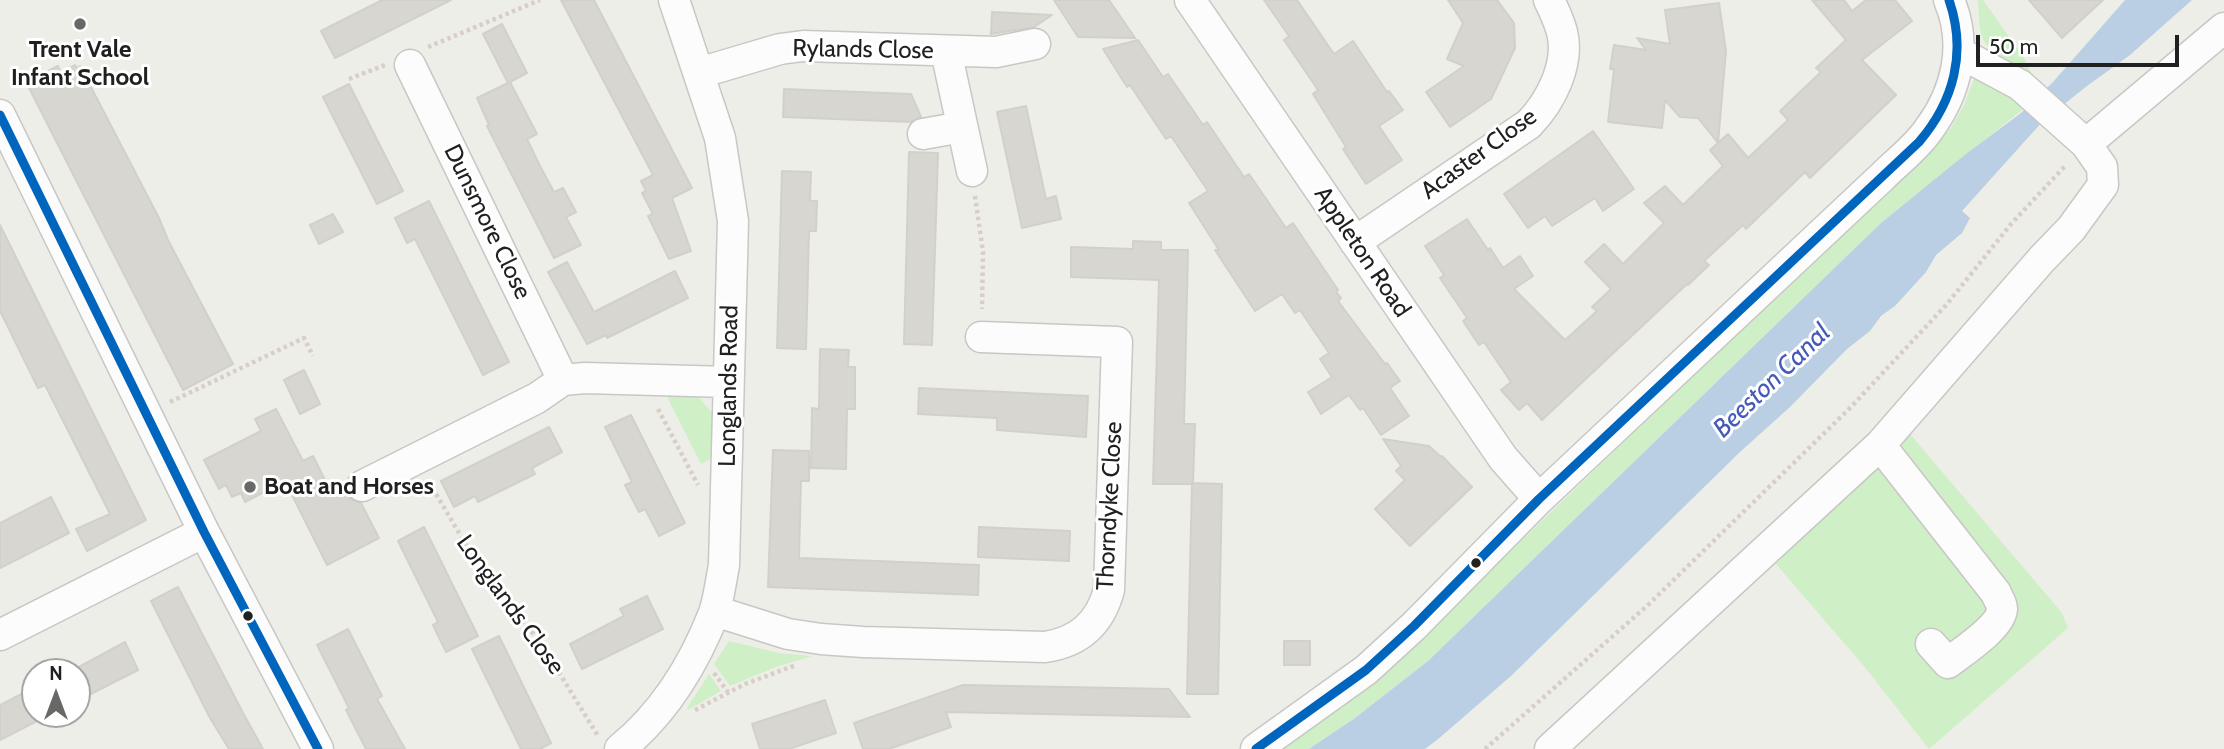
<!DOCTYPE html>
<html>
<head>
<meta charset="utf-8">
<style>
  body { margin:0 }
  #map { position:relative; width:2224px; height:749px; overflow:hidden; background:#eeeee9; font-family:Cabin,sans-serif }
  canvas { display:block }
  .north { position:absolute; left:21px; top:658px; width:70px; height:70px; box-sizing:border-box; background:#fff; border:2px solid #a6a6a6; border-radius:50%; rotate:0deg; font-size:19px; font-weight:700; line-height:28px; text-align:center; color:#202020 }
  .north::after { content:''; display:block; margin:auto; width:24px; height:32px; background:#686866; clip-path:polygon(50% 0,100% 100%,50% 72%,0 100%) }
  .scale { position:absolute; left:1976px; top:35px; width:203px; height:32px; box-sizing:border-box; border:4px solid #202020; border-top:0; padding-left:9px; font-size:21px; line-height:24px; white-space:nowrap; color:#202020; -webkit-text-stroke:5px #fff; paint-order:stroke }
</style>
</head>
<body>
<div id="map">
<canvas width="2224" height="749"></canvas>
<div class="north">N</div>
<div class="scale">50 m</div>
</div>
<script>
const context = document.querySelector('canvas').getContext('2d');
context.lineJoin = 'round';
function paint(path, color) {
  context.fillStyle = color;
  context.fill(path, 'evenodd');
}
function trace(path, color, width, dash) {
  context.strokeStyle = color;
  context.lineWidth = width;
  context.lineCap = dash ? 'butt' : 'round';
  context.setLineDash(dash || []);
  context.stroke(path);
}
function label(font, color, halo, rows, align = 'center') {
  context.font = font + ' Cabin,sans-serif';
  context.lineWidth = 6;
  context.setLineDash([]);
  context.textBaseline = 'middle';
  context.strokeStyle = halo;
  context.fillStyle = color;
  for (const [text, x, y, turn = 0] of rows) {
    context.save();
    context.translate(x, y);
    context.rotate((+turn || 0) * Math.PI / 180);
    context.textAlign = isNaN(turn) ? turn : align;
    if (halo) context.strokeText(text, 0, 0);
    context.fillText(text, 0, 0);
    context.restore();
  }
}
paint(new Path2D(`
  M1978,0H1983L2024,58L2033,77C2018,70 1990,55 1983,39C1978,28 1979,13 1978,0Z
  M1974,79L2032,102L1881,223L1428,661L1355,718L1309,749H1273L1399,658L1951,128L1964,105Z
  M669,392L695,393L715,416V457L701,464L667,397Z
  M1905,428L2062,613L2068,628L1929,749L1863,665L1776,564Z
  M729,641L779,653L812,656L776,667L730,686L714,664Z
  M709,674L721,691L688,710L687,708Z`), '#cfefc6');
paint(new Path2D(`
  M2125,0H2192L2130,55L2087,86L2043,121L1962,211L1970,218L1962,233L1936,255L1926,272L1895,306L1881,316L1870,331L1847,349L1790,407L1740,452L1511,676L1437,740L1425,749H1309L1355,718L1428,661L1881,223L1966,154L2021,113L2053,82Z`), '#bacee4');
const building = new Path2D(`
  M382,0H451L335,58L321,31Z
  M561,0H594L692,188L672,198L691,251L669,259L648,216L653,214L642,193L646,191L641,181L653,175Z
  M1054,0H1109L1135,38L1078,37Z
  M1264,0H1297L1334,54L1353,41L1387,92L1389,91L1403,110L1379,126L1402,160L1366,184L1343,149L1346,147L1313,94L1318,90L1284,40L1289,36Z
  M1448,0H1497L1514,23L1515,48L1491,99L1450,127L1426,92L1464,66L1447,59L1463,23Z
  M1812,0H1844L1852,11L1866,0H1895L1912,21L1862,60L1896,95L1810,178L1805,172L1746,229L1743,225L1704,261L1709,265L1688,285L1687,284L1542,420L1527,403L1519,410L1501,390L1511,382L1484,342L1479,345L1463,321L1467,318L1440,278L1444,275L1425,246L1467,219L1488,250L1490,248L1503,268L1520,256L1533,276L1514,289L1565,340L1597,311L1592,307L1611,289L1585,262L1604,244L1623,264L1664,223L1644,203L1665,186L1683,205L1723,166L1710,150L1728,134L1748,158L1788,120L1780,111L1821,72L1816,68L1846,40Z
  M2029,0H2103L2062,38Z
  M1719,3L1726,51L1718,143L1698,118L1680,117L1665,100L1662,128L1608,122L1614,69H1610L1614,45L1646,50L1637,38L1670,44L1665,10Z
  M992,12L1052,15L1034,27L991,34Z
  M502,24L527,73L508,83L483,34Z
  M1138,40L1163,77L1168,74L1203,125L1207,122L1244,177L1249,174L1286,228L1293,223L1338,290L1336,292L1341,298L1338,301L1385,364L1387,363L1400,381L1390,388L1409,416L1381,435L1363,408L1360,410L1349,395L1321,414L1308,392L1332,377L1320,359L1329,353L1300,310L1295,313L1282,294L1255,311L1215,250H1219L1189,203L1208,191L1171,136L1166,139L1130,85L1127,87L1103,49Z
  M75,65L77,68L80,66L159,218L168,240L233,364L183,390L26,82L58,66L61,73Z
  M510,82L537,134L527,139L540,166L554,192L563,188L576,212L566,217L581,245L554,258L487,126L489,125L477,98Z
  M349,84L403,191L377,204L323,97Z
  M784,89L911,94L921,117L911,122L783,117Z
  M1026,106L1046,199L1056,196L1061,219L1022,228L997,112Z
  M1593,131L1634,189L1603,211L1595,198L1552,226L1545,216L1528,228L1504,194Z
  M909,152L938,153L932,345L904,344Z
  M782,171L811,172L810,201H817L816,231H809L806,349L777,348Z
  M429,201L509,362L483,375L415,239L407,243L395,218Z
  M333,214L343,232L319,244L310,225Z
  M0,225L146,520L87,551L76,529L110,514L45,385L38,388L0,311Z
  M1133,241L1161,242V250H1188L1184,424H1195L1193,483L1222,484L1218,694H1187L1192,484H1153L1159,280L1071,277V247L1133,249Z
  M567,262L594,312L675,271L688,298L607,338L606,335L587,344L548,272Z
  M820,349L849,350L848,367H855V409H847L846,469L811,468L812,408L819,409Z
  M304,370L320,404L300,414L284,380Z
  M919,388L1088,396L1086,437L997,430V418L918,414Z
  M276,409L303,461L313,456L331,492L345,486L346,493L352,500L361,503L379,538L327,565L285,481L245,502L241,493L232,497L226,485L219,489L204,460L261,431L255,419Z
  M631,415L685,523L659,536L645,509L639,512L625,485L632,482L605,427Z
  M549,427L562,452L532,468L535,474L478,502L475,496L454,507L441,481Z
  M1383,439L1429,446L1441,457L1442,456L1472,487L1410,546L1375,509L1405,480L1396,471L1401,466Z
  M773,450L809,451V481H801L799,558L979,565L978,595L768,587Z
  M51,497L69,533L0,568V523Z
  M424,527L478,636L446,652L433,625L438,622L398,541Z
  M979,527L1070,531L1069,561L978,557Z
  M178,587L243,713L263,749H229L210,718L151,601Z
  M647,596L663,629L582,669L570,644L624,616L620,609Z
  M348,629L382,696L377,699L405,749H366L346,710L349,708L317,645Z
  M499,636L551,743L540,749H521L472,649Z
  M1284,641H1310V665H1284Z
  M125,642L138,670L77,701V668Z
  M963,685L1169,689L1190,717L946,712L951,727L889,749H863L854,723Z
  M35,687V722L0,740V705Z
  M825,700L836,733L789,749H760L752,724Z`);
paint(building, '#d7d6d1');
trace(building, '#d2d0ca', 2);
const minor = new Path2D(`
  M1190,0L1503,458L1539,499
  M946,51L972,171
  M410,65L563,380L585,378L728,382
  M699,73L780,49L803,46L996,52L1035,44
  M0,115L204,532L318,749
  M923,134L962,127
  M2086,144L2224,28
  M1355,242L1529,124C1551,101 1570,64 1562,32C1559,21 1554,10 1549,0
  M1880,445L1996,593C1998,599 2002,603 2002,609C2001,627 1962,652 1948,663L1931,644
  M362,486L537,398L563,380
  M715,611L788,634L821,639L863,642L1045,647C1079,642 1100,623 1109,590L1117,342L981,337
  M0,635L204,532
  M620,749C663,714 694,664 714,613C719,598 721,581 724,565L733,221L720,138L674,0
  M1256,749L1366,670L1414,626L1539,499L1883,176C1898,161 1917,147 1929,129C1957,91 1968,44 1949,0
  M1550,749L1880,445L2042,259L2071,229L2103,185L2102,167L2086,144L2020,85L1960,53`);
trace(minor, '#c7c7c5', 33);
trace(new Path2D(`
  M428,47L540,0
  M349,79L385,65
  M975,196L983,252L982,309
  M170,402L304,338L313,356
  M658,409L698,485
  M429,482L489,584L539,640L598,736
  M714,673L728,692
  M695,710L745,684L796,665
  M1485,749L1648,605L1851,407L1947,304L2011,224L2066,165`), '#d8cec7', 4.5, [3.5, 3.5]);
trace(minor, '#fcfcfc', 30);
trace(new Path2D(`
  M0,115L204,532L318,749
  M1256,749L1366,670L1414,626L1539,499L1919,142C1954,101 1967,52 1949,0`), '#0065bd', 9);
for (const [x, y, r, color] of [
  [80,24,7,"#686866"],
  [250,487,7,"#686866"],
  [1476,563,6,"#202020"],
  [248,616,6,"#202020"]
]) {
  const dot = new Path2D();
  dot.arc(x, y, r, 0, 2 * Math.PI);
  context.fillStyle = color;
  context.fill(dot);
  trace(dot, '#fff', 2.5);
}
label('bold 24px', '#202020', '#fff', [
  ["Trent Vale",80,50],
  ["Infant School",80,78],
  ["Boat and Horses",264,487,"left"]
]);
label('24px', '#202020', '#fff', [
  ["Rylands Close",863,50,1],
  ["Acaster Close",1479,154,-36],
  ["Dunsmore Close",487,222,64],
  ["Appleton Road",1362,252,56],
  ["Longlands Road",729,386,-89],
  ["Thorndyke Close",1110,506,-87],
  ["Longlands Close",510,605,54]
]);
label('italic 26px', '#455ab8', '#fff', [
  ["Beeston Canal",1772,381,-44]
]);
</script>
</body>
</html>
